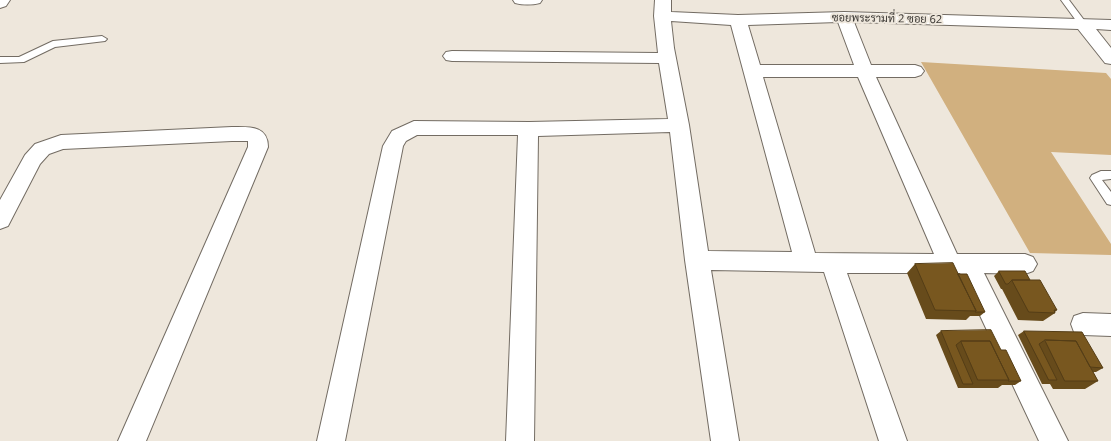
<!DOCTYPE html>
<html>
<head>
<meta charset="utf-8">
<style>
  body { margin:0 }
  canvas { display:block; background:#eee7dc }
</style>
</head>
<body>
<canvas width="1111" height="441"></canvas>
<script>
const context = document.querySelector('canvas').getContext('2d');
context.lineJoin = 'round';
function paint(path, color) {
  context.fillStyle = color;
  context.fill(path, 'evenodd');
}
function trace(path, color, width, dash) {
  context.strokeStyle = color;
  context.lineWidth = width;
  context.lineCap = dash ? 'butt' : 'round';
  context.setLineDash(dash || []);
  context.stroke(path);
}
function label(font, color, halo, rows, align = 'center') {
  context.font = font + ' "Noto Sans",Sarabun,sans-serif';
  context.lineWidth = 4;
  context.setLineDash([]);
  context.textBaseline = 'middle';
  context.strokeStyle = halo;
  context.fillStyle = color;
  for (const [text, x, y, turn = 0] of rows) {
    context.save();
    context.translate(x, y);
    context.rotate((+turn || 0) * Math.PI / 180);
    context.textAlign = isNaN(turn) ? turn : align;
    if (halo) context.strokeText(text, 0, 0);
    context.fillText(text, 0, 0);
    context.restore();
  }
}
paint(new Path2D(`
  M921,62L1106,73L1111,79V155L1051,152L1111,244V255L1030,253Z`), '#d1b07f');
const service = new Path2D(`
  M1061,0H1069L1087,24L1086,26H1080Z
  M102,36L107,39L105,41L55,47L24,62L0,63V57H19L53,41Z
  M1101,171H1111V179L1102,180L1111,192V205L1107,204L1090,178L1092,175Z`);
const minor = new Path2D(`
  M0,0H10L6,6L0,8Z
  M513,0H542L540,3C532,5 523,5 515,3Z
  M655,0H671V12L738,15L844,12L1111,20V30L1096,29L1111,48V64L1105,63L1078,29L854,22L871,65H915L921,67L924,71L921,75L915,77H876L957,254H1025L1033,257L1037,264L1033,271L1025,274L984,273L1068,441H1039L960,273H847L907,441H879L824,272L711,270L739,441H711L685,260L670,132L538,136L534,441H506L518,135H417L406,141L403,146L345,441H317L383,146L392,131L414,121L529,122L668,119L659,63L452,61L446,60L443,56L446,52L452,51L658,53L654,16ZM671,21L731,25L792,252L708,251L689,125L674,48ZM838,22L854,65H760L748,25ZM763,77H858L934,254L815,253Z
  M232,127C249,127 268,125 268,147L146,441H118L248,147V141H232L63,149L49,154L40,164L8,226L0,229V200L25,155L35,144L61,135Z
  M1083,313L1111,314V336L1083,335L1074,332L1071,324L1074,316Z`);
trace(service, '#736c63', 2);
trace(minor, '#736c63', 2);
paint(service, '#fff');
paint(minor, '#fff');
paint(new Path2D(`
  M915,264L958,274L985,312L980,316H970L966,320L926,319L907,273Z
  M999,271L1030,280L1057,310L1055,312V313L1043,321L1018,320L1002,289H1001L994,276Z
  M941,331L1001,350L1021,381L1015,385H1002L998,388H958L936,335Z
  M1024,331L1103,368L1096,372H1093L1098,381L1085,389H1053L1050,384H1042L1018,335Z`), '#674b1b');
const building = new Path2D(`
  M953,263L976,311L935,310L915,264Z
  M999,271H1025L1030,280H1012L1008,284H1006Z
  M958,274H967L985,312H975L976,311Z
  M1012,280H1040L1057,310H1054L1055,313L1029,312Z
  M991,330L1001,350H1006L1021,381H1008L1009,380L990,341H961L956,345L973,384H963L941,331Z
  M1024,331L1082,332L1103,368L1090,367L1076,341L1045,340L1039,344L1057,380H1049Z
  M1045,340L1076,341L1098,381H1065Z
  M961,341H990L1009,380H978Z`);
paint(building, '#78571f');
trace(building, '#543d16', 1);
label('11px', '#3b3834', '#eee7dc', [
  ["ซอยพระรามที่ 2 ซอย 62",887,19,1]
]);
</script>
</body>
</html>
